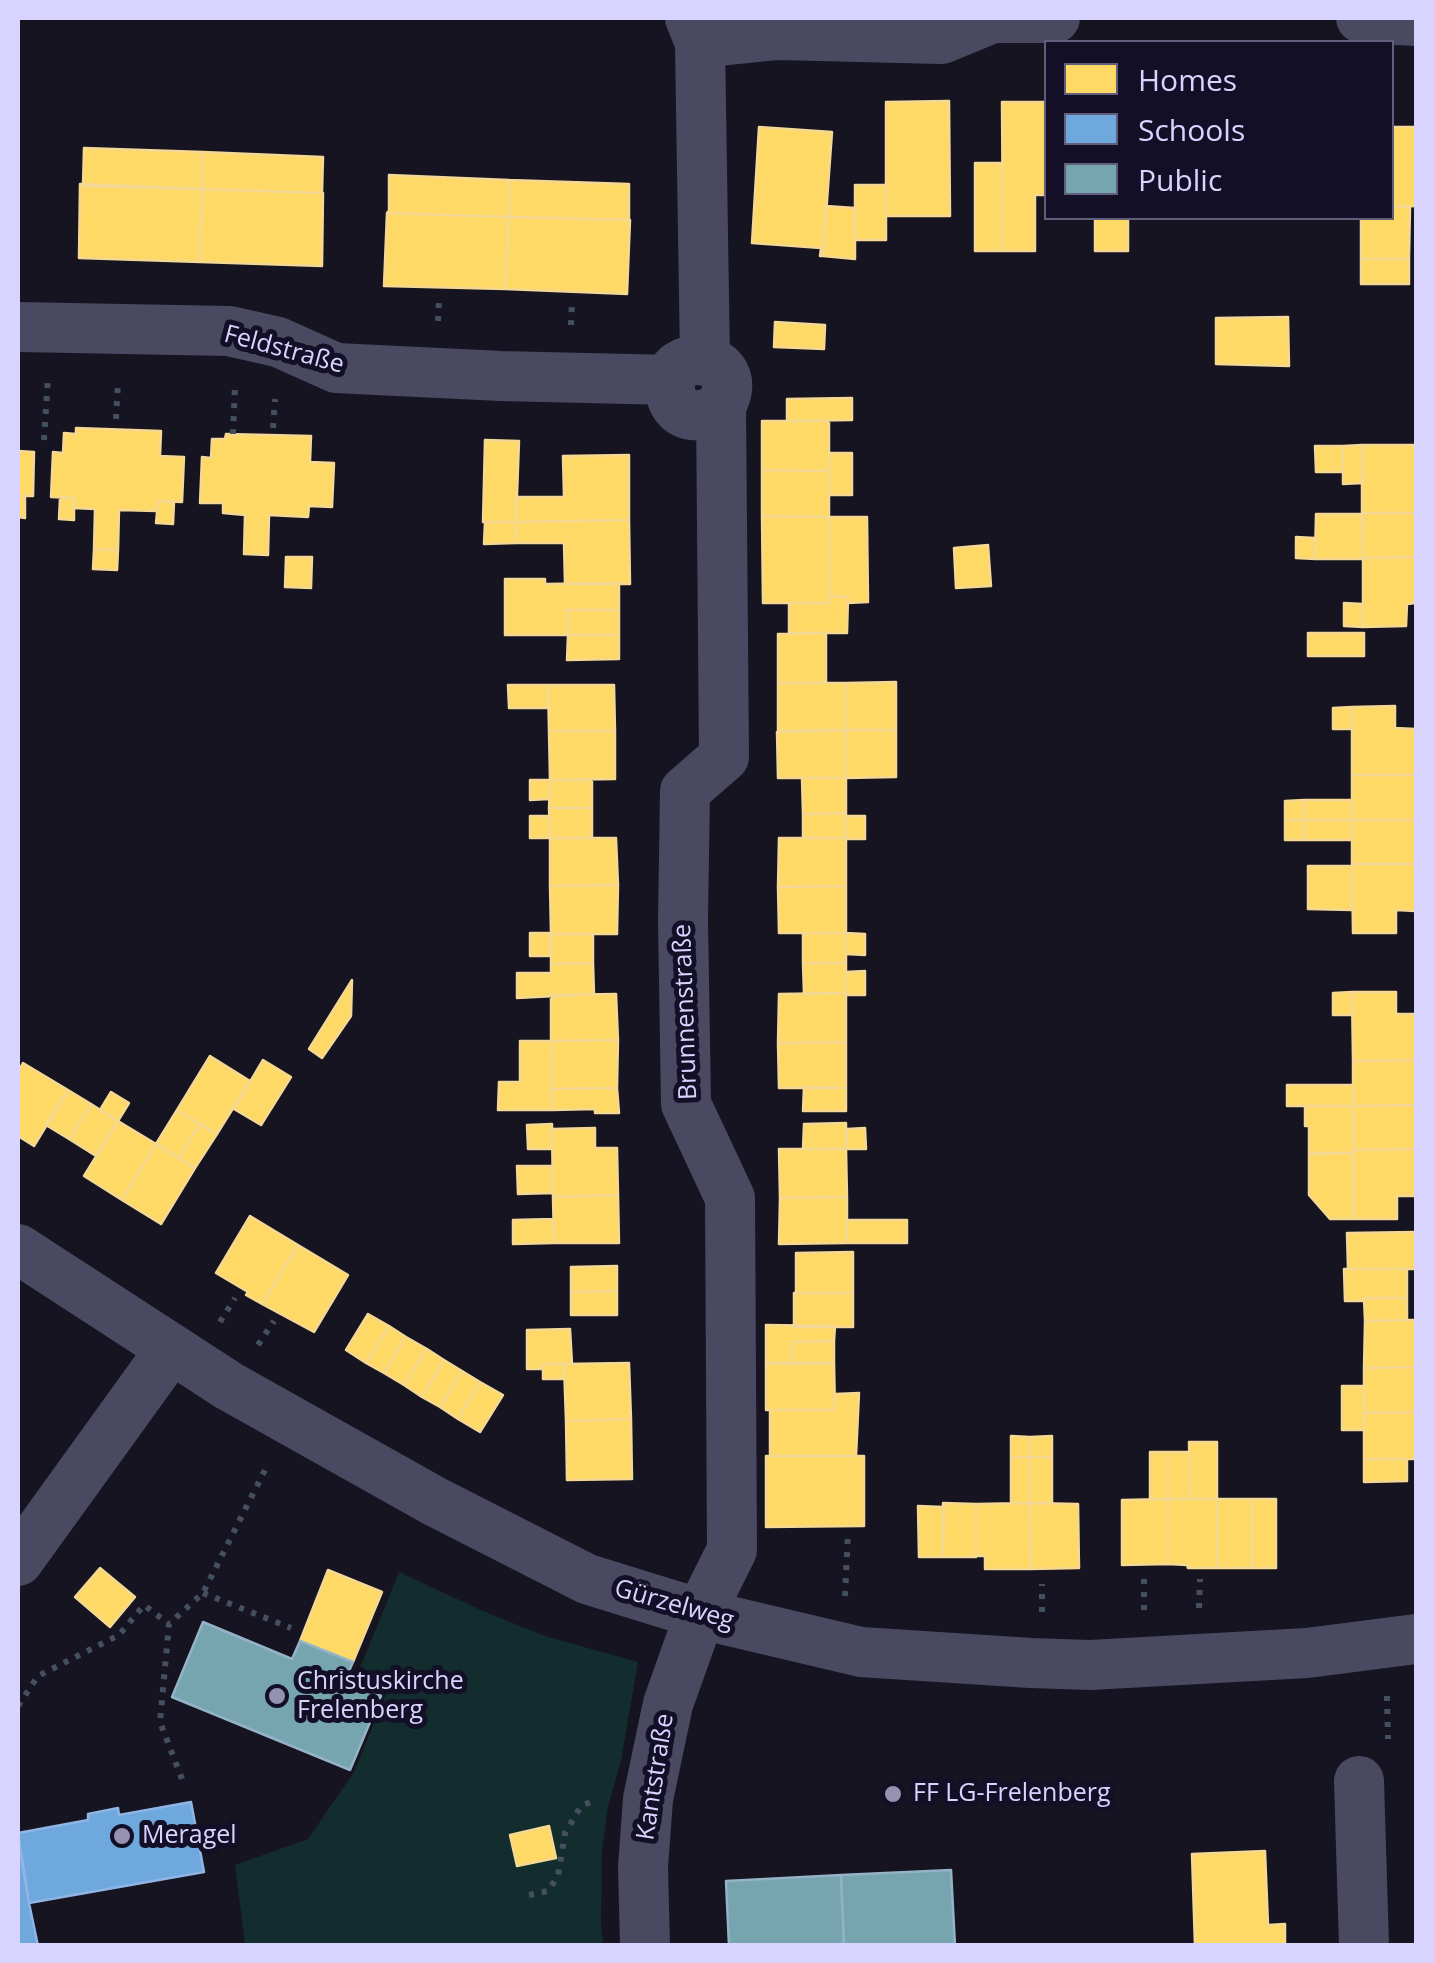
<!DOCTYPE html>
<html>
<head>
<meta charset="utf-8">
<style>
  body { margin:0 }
  #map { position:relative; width:1434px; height:1963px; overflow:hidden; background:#161421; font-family:"Open Sans",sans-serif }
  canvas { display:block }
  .frame { position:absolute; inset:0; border:20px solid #d9d4ff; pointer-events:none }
  .legend { position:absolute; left:1044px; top:40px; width:350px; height:180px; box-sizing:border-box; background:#130f26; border:2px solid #625e7d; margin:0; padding:12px 18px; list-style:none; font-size:30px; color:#d9d4ff }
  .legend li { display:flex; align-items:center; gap:20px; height:50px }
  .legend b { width:50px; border:2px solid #625e7d }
</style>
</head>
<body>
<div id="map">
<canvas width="1434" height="1963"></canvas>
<div class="frame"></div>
<ul class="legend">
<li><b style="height:28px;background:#ffd966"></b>Homes</li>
<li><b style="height:28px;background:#6fa8dc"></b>Schools</li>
<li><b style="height:28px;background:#76a5af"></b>Public</li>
</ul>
</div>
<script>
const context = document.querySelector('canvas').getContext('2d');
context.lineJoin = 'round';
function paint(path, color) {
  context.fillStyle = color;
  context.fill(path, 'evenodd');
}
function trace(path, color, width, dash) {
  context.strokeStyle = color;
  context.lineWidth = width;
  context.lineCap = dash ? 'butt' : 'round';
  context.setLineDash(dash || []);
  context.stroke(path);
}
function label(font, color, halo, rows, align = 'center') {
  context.font = font + ' "Open Sans",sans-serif';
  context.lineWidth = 10;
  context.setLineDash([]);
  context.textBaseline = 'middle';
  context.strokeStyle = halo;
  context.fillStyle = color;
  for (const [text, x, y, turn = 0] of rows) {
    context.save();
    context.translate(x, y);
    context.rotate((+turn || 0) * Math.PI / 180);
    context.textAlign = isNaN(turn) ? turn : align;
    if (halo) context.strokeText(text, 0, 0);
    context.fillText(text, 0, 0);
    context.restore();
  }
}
paint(new Path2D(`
  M399,1572L483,1611L545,1636L638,1662L621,1761L608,1807L602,1850L601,1922L603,1945H245L235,1865L308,1839L354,1772L388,1689L357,1675Z`), '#132c2d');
const homes = new Path2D(`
  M949,101L950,216H886V102Z
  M1002,102H1046V195H1035V251H1003Z
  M759,127L832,132L823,256H820L821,248L752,243Z
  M1392,127H1416V206L1392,207Z
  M84,148L203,152L202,189L83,186Z
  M203,152L323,157L322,193L202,189Z
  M975,163H1002L1003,251H975Z
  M389,175L509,180V217L387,213L389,211Z
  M509,180L629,184V220L509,217Z
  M80,184L202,189L200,262L79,258Z
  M855,185H886V240H855Z
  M202,189L323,193L322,266L200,262Z
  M826,206L855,208V259L823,256Z
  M1392,207H1410L1409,259H1361V218H1392Z
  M387,213L509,217L505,289L384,286Z
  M509,217L630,220L627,294L505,289Z
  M1095,218H1128V251H1095Z
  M1361,259H1409V284H1361Z
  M1288,317L1289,366L1216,364V318Z
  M775,322L825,325L824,349L774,347Z
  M852,398V420L787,421V399Z
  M762,421H829V471L762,470Z
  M76,428L161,431L160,456L184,457L182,502L158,501L157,511L119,510L118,550L94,549L95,509L73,508L74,498L51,497L53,452L63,453L64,433L76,434Z
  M226,434L311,436L310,462L334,463L332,507L309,506L308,517L269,515L268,555L244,554L245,515L223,513V503H200L202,457L211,458L212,439H225Z
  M485,440L519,441L516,522H483Z
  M1362,445L1363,483L1343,484V446Z
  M1362,445H1416V513H1362Z
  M1315,446H1343V472H1316Z
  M18,451L34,452L33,496H18Z
  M829,453H852V495H829Z
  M629,455V520L516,522V497H564L563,456Z
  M762,470L829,471V517L762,516Z
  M18,496H25V518L18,517Z
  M60,498H74V520L59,519Z
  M158,501L174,502L173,524L156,523Z
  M1362,513H1416V557L1363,558Z
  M1316,514H1363V559H1315Z
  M762,516L829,517V603H763Z
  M829,517H867L868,602L848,603V597L829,596Z
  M629,520L630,584H565L564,543H516V522Z
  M485,522H516V543L484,544Z
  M1296,537L1315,538V559L1296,558Z
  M988,545L991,586L956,588L954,548Z
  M94,549L118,550L117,570L93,569Z
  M286,557H312L311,588L285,587Z
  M1416,557V603L1407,604L1406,626L1363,627V558Z
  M505,579H545V584L619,583V610H567L568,635H505Z
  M829,596L848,597L847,633H789V603H829Z
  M1344,603L1363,604V627L1344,626Z
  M567,610H619V635H568Z
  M826,633V683H778V634Z
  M1308,633H1364V656H1308Z
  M568,635H619V659L567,660Z
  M896,682V730H846V683Z
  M778,683H846V730L778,731Z
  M508,685H548V708H509Z
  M548,685H614L615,731H549Z
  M1395,706V728L1416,729V775H1352V707Z
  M1352,707V729H1333V708Z
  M846,730H896V777L846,778Z
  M846,730V778H778L777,732Z
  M549,731H615V779L550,780Z
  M1352,775H1416V820H1352Z
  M802,778H846V813L803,814Z
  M530,780H550L549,799L530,800Z
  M550,780H592V808H549Z
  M1304,800V820H1285V801Z
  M1304,800H1352V820H1304Z
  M549,808H592V838H550Z
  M846,813V838H803V814Z
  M530,816H550V838H530Z
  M846,816H865V839H846Z
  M1285,820H1304V840H1285Z
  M1304,820H1352V840H1304Z
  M1352,820H1416V864H1352Z
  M550,838H616L618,885L550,886Z
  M779,838H846V886L778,887Z
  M1352,864H1416V911L1396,910V933H1353Z
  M1308,866H1352V910L1308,909Z
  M618,885L617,934H551L550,886Z
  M846,886V933H779L778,887Z
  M530,933H550V956H530Z
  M803,933H846V963H803Z
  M846,933L865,934V955L846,954Z
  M551,934H593V963L551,964Z
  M593,963L594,994L517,998V973H551V964Z
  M803,963H846V993L804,994Z
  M865,971V995H846V972Z
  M352,980L351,1016L322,1058L309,1049Z
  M1352,992L1353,1015H1333V993Z
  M1352,992H1396V1014H1416V1060L1353,1061Z
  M846,993V1042L778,1043L779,994Z
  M616,994L618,1040L551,1041V995Z
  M618,1040L617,1088L552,1089L551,1041Z
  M520,1041H551L552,1110H498L499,1082H520Z
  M846,1042V1088H779L778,1043Z
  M210,1056L250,1081L217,1134L177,1110Z
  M263,1060L291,1077L261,1125L234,1109Z
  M1416,1060V1105L1353,1106V1061Z
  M23,1063L68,1090L34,1146L18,1136V1072Z
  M1287,1085H1353V1106H1287Z
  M804,1087L846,1088V1111H803Z
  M552,1089L617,1088L619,1113H595V1109L552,1110Z
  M68,1090L91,1104L69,1139L46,1125Z
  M111,1092L129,1103L118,1121L100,1110Z
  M91,1104L118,1121L96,1156L69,1139Z
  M1416,1105V1149L1353,1150V1106Z
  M1305,1106H1353V1153H1309V1126H1305Z
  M177,1110L200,1124L179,1158L156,1144Z
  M118,1121L156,1144L122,1200L84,1176Z
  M846,1123V1149H803L804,1124Z
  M200,1124L217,1134L195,1168L179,1158Z
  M552,1124V1149H528L527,1125Z
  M595,1128V1148H617L618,1195L553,1197L552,1129Z
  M865,1128L866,1149H846L847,1129Z
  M156,1144L195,1168L161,1224L122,1200Z
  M779,1149H846L847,1197L780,1198Z
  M1416,1149V1196H1397V1219H1353V1150Z
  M1353,1153V1219H1330L1309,1195V1154Z
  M517,1166H553V1193L518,1194Z
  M618,1195L619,1243H554L553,1197Z
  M847,1197V1243L779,1244L780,1198Z
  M250,1216L298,1245L262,1304L246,1295L248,1292L216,1273Z
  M553,1219L554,1243L513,1244V1220Z
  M847,1220H907V1243H847Z
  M1416,1232V1269H1348L1347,1233Z
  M298,1245L348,1275L314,1332L262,1304Z
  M853,1252V1293H796V1253Z
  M617,1266V1291L571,1292V1267Z
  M1344,1269H1407V1298H1364V1301H1345Z
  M617,1291V1315H571V1292Z
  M794,1293H853V1327H794Z
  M1364,1298H1407V1320L1365,1321Z
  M368,1314L389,1326L366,1363L346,1350Z
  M1407,1320H1416V1367L1364,1368L1365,1321Z
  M766,1325L835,1326L834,1341L792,1342L793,1364L766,1363Z
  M389,1326L406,1337L384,1373L366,1363Z
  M570,1329L572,1364H543V1369H527V1330Z
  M406,1337L427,1349L404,1385L384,1373Z
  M834,1341V1363L793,1364L792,1342Z
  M427,1349L444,1360L422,1397L404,1385Z
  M444,1360L462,1371L440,1407L422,1397Z
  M629,1363L631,1419L566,1421L564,1364Z
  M766,1363H834L835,1410H766Z
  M543,1364H564L565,1379H543Z
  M1416,1367V1412L1364,1413V1368Z
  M462,1371L480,1382L458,1419L440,1407Z
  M480,1382L503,1395L480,1432L458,1419Z
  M1342,1386H1364V1430H1342Z
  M859,1393L856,1456H770V1410H835V1394Z
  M1416,1412V1459H1364V1413Z
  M631,1419L632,1479L567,1480L566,1421Z
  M1011,1436L1030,1437V1457H1011Z
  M1052,1436V1457H1030V1437Z
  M1189,1442H1217V1499H1190Z
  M1150,1452H1168V1499H1150Z
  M1168,1452H1189L1190,1499H1168Z
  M766,1456H864V1526L766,1527Z
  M1011,1457H1030V1503H1011Z
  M1030,1457H1052V1503H1030Z
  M1364,1459H1407V1481L1364,1482Z
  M1168,1499V1564L1122,1565V1500Z
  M1168,1499H1217V1568H1188L1187,1565L1168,1564Z
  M1217,1499H1252V1568H1217Z
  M1252,1499H1276V1568H1252Z
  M943,1503L976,1504V1557H943Z
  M1030,1503L1078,1504L1079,1568L1031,1569Z
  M1030,1503L1031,1569H985V1556H976V1504Z
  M918,1506L944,1507L943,1557H919Z
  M100,1568L135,1597L110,1627L75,1597Z
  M328,1570L382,1592L353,1662L300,1641Z
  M549,1826L556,1858L517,1866L510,1835Z
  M1265,1851L1268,1925L1285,1924V1946H1195L1192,1854Z`);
paint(homes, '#ffd966');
trace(homes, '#f4d894', 2.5);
const schools = new Path2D(`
  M191,1802L204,1872L29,1903L18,1833L88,1820V1814L118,1808L119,1815Z
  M18,1838L29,1903L38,1946H18Z`);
paint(schools, '#6fa8dc');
trace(schools, '#8fb5e6', 2.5);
const public = new Path2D(`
  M203,1622L292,1659L300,1641L353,1662L345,1680L381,1696L350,1770L172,1697Z
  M951,1870L955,1946H844L841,1875Z
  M841,1875L844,1946H729L726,1881Z`);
paint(public, '#76a5af');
trace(public, '#94b3c7', 2.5);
trace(new Path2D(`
  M438,321L439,300
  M571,325L572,301
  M116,419L118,381
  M273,428L275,399
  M233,434L235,385
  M44,440L48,377
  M220,1322L235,1298
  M258,1345L274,1321
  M203,1593L291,1628
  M845,1596L848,1532
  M1199,1608L1200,1579
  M1144,1610V1576
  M1042,1612V1584
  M1387,1696L1388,1739
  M18,1706L38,1676L119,1635L144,1605L169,1624
  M182,1779L160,1722L169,1624L203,1593L267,1466
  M529,1895L548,1891L558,1876L565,1833L581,1806L596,1800`), '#44505f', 6, [5, 8]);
trace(new Path2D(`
  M690,18L700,43L705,360
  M1361,18L1416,21
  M700,43L778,35L942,39L993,18H1055
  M18,327L229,331L278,342L336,368L501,376L671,380
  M18,1249L229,1386L434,1501L587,1579L700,1614L861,1652L1031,1663L1090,1665L1307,1653L1416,1639
  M18,1561L171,1349
  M1359,1781L1364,1946
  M645,1946L643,1867L648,1799L668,1704L700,1614L732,1550L730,1198L686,1104L683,920L685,791L724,757L721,406C752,351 657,343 671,395C677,421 705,419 721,406`), '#4a4962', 50);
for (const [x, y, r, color] of [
  [277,1696,10,"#9591b1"],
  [893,1794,10,"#9591b1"],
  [122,1836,10,"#9591b1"]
]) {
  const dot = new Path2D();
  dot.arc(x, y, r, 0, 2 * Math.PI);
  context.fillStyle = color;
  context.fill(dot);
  trace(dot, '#130f26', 4);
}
label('25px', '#d9d4ff', '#130f26', [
  ["Feldstraße",284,350,15],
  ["Brunnenstraße",686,1012,-92],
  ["Gürzelweg",674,1605,16],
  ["Kantstraße",656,1777,-81]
]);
label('25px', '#d9d4ff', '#130f26', [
  ["Christuskirche",297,1682],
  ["Frelenberg",297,1711],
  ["FF LG-Frelenberg",913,1794],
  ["Meragel",142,1836]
], 'left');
</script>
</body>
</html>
